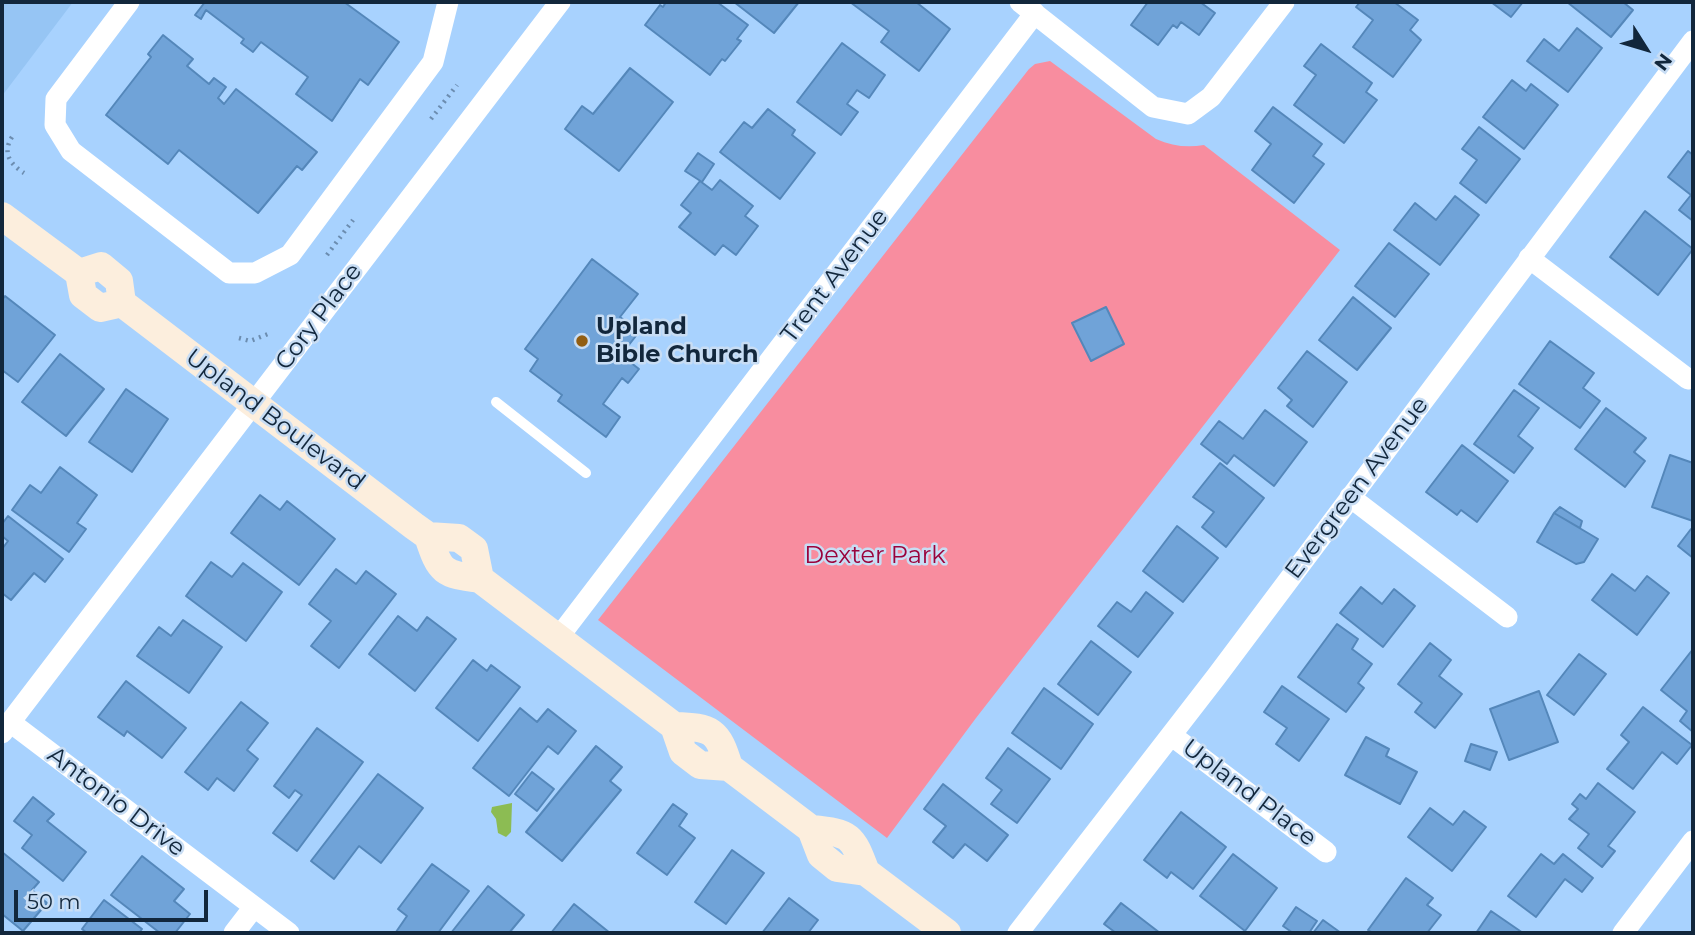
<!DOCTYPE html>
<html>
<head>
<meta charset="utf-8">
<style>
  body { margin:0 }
  #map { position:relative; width:1695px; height:935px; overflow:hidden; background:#a8d2fe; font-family:Montserrat,sans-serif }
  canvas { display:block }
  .frame { position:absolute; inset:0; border:4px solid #12273c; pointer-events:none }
  .north { position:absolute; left:1611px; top:14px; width:70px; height:70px; -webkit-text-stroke:5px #c8ddf4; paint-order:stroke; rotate:127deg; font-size:19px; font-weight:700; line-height:28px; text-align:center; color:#12273c }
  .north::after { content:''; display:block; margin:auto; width:24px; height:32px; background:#12273c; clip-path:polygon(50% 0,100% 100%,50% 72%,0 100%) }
  .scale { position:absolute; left:14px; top:890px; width:194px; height:32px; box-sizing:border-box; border:4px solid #12273c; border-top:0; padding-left:9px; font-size:21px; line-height:24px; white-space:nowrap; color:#12273c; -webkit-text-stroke:5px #c8ddf4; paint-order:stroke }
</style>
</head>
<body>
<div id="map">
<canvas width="1695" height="935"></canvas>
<div class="frame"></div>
<div class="north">N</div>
<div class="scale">50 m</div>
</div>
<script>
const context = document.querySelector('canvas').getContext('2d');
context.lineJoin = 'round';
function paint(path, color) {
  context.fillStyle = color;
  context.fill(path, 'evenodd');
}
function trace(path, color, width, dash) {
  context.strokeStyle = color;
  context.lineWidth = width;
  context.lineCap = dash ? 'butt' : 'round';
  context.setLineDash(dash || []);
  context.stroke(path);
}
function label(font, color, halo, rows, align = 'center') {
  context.font = font + ' Montserrat,sans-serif';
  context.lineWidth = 5;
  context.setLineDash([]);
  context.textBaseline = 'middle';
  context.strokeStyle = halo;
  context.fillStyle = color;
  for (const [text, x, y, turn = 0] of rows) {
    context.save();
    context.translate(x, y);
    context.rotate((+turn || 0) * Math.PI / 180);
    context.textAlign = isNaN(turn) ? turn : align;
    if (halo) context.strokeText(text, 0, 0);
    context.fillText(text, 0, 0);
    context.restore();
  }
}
paint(new Path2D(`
  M2,2H73L2,96Z`), '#96c5f4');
paint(new Path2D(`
  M1050,61L1156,139C1172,146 1187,148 1204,145L1340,250L976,718L887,838L598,620L1029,69L1035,64Z`), '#f88d9f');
paint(new Path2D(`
  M512,803L511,832L506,837L498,833L496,819L491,812L492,807Z`), '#8cbc53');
const building = new Path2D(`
  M205,2H344L399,42L368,85L360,79L332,121L296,94L308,77L261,42L253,52L241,43L244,39L206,10L201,19L195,15Z
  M666,2H717L748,25L737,39L741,41L725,61L722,59L710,75L645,25L660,5L663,7Z
  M734,2H799L774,33Z
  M850,2H916L950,29L919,71L881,42L889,31Z
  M1148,2H1200L1215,13L1199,35L1181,22L1177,28L1173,25L1158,45L1131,25Z
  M1360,2H1394L1418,20L1410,30L1421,40L1393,77L1353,47L1373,20L1356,7Z
  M1491,2H1523L1511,17Z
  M1567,2H1623L1633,10L1611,37Z
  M1577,28L1602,48L1568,92L1527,61L1544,39L1559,51Z
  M163,35L193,59L187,66L209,84L214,78L226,87L218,98L224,104L236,89L317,152L302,170L297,166L258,213L179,150L168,164L106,115L151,57L148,54Z
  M842,43L885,75L869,98L857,90L847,104L858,112L841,135L797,102Z
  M1321,44L1372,83L1366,92L1377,100L1344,143L1294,105L1316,75L1304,66Z
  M630,68L673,102L619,171L565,129L582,106L593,114Z
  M1512,80L1526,91L1531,84L1558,105L1524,149L1483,117Z
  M1273,107L1322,144L1313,156L1324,164L1294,203L1252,170L1271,144L1255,131Z
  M768,109L795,130L792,135L815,153L780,199L720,152L744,122L752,128Z
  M1479,127L1520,159L1486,203L1460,183L1477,160L1462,149Z
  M1688,151L1693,155V221L1679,210L1691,195L1668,177Z
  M698,153L714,164L702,182L685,171Z
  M720,180L753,206L745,216L758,226L736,255L723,245L715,255L679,227L691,213L681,205L700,181L712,190Z
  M1455,196L1479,215L1440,265L1394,230L1415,203L1436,220Z
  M1645,211L1693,249L1658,295L1610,257Z
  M1389,243L1429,274L1395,317L1355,286Z
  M592,259L638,294L620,317L639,332L621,355L639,369L628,383L622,378L603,404L620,417L606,437L558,401L562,395L530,371L538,359L525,349Z
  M5,296L55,335L18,382L2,370V300Z
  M1353,297L1391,328L1357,370L1319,340Z
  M1106,307L1124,344L1091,361L1072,323Z
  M1550,341L1594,373L1583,388L1600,401L1580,428L1519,384Z
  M1307,351L1347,382L1313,427L1287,406L1292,400L1278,388Z
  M60,354L104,389L66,436L22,402Z
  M126,389L168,419L132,472L89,442Z
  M1514,390L1539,408L1518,436L1533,448L1514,473L1474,444Z
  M1606,408L1646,438L1634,452L1645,461L1625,487L1575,449Z
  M1265,410L1307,442L1274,486L1234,455L1227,464L1201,444L1219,421L1243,439Z
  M1462,445L1508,481L1477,522L1461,510L1457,515L1426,492Z
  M1670,455L1693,463V521L1652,507Z
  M1220,463L1264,498L1226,547L1202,527L1214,512L1193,497Z
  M60,467L97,495L77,523L86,529L69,552L12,510L30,485L41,493Z
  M260,495L280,510L287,501L335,539L299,585L231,533Z
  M1560,507L1582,521L1580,528L1554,513Z
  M1554,513L1598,539L1584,562L1576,564L1537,542Z
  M8,516L63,559L45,582L34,573L11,600L2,593V549L8,541L2,536V524Z
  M1177,526L1218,558L1183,602L1143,571Z
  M1691,529L1693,531V558L1678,546Z
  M211,562L232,577L243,563L282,592L246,641L186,596Z
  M336,569L356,584L366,571L396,594L339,668L311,646L331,621L309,604Z
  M1612,574L1635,591L1647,576L1669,593L1637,635L1592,600Z
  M1361,587L1382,604L1394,589L1415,606L1383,647L1340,613Z
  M1146,592L1173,613L1138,657L1098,626L1117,602L1131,612Z
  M398,616L417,631L427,617L456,639L415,691L369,654Z
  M183,620L222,647L189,693L137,656L159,627L171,636Z
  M1337,624L1358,639L1352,649L1372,664L1358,683L1364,688L1346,712L1298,677Z
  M1091,641L1131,672L1098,715L1058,684Z
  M1430,643L1451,660L1439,676L1462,694L1435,728L1415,712L1422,703L1398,684Z
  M1693,649V732L1680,721L1687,711L1661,690Z
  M1579,654L1606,674L1574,715L1547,695Z
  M473,660L487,671L491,665L520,687L478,741L436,708Z
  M126,681L186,728L162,758L127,731L124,736L98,717Z
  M1282,686L1329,719L1299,761L1276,744L1287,728L1264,712Z
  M1044,688L1093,724L1061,769L1012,733Z
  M1539,691L1558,742L1509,760L1490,709Z
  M241,702L268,723L247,750L258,759L234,791L217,778L208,790L185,772Z
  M1643,707L1692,745L1677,764L1662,752L1633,789L1607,769L1629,742L1621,735Z
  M520,708L537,722L548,709L576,731L558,754L548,746L509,796L473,768Z
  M317,728L363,762L297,851L273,833L302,795L295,790L289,798L274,786Z
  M1366,737L1389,749L1386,756L1417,772L1400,804L1345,775Z
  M1471,744L1497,752L1490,770L1465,761Z
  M596,746L622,767L610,781L621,790L562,861L526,832Z
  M1008,748L1050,779L1017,823L991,804L1002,790L986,778Z
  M532,772L554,789L537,811L515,794Z
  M378,774L423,808L381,863L359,846L334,879L311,861Z
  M1598,783L1635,812L1608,846L1615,851L1602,867L1578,848L1589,834L1569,819L1578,809L1572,804L1580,794L1586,799Z
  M943,784L1008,835L987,861L965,844L953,858L933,842L946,826L924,809Z
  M33,797L54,814L47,821L86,852L63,881L22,848L32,835L14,821Z
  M673,804L687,814L679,826L695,838L667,875L637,853Z
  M1430,808L1453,825L1464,811L1486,827L1452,871L1408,837Z
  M1181,812L1226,847L1193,889L1171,872L1167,878L1144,860Z
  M732,850L764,873L726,924L695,902Z
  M2,852L39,882L32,890L47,903L23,931L2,914Z
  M1233,854L1277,888L1245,931L1200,896Z
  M1541,854L1554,864L1563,854L1593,878L1582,892L1565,879L1536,917L1508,896Z
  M142,856L184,889L174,901L190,914L175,933H160L111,895Z
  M432,864L469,891L438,933H397L396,932L407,916L398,909Z
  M1406,878L1433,898L1427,905L1441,915L1427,933H1373L1368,930Z
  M488,886L524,915L509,933H451Z
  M789,898L818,920L808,933H762Z
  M104,900L142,929L139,933H87L82,929Z
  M1121,903L1160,933H1116L1104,924Z
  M574,904L610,933H551Z
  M1296,907L1317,921L1309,933H1293L1283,926Z
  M1491,911L1523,933H1476Z
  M1323,920L1341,933H1313Z`);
paint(building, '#70a3d8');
trace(building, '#5487ba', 2);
trace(new Path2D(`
  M431,119L457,85
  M12,137C2,153 10,164 24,173
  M327,255L353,220
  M239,338L250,341L268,334`), '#6c8db0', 4.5, [2, 5]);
trace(new Path2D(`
  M496,402L586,473`), '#fff', 10);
trace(new Path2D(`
  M129,2L56,99L55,125L71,151L229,273H255L290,255L433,62L448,2
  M1020,2L1153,107L1188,114L1211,97L1284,2
  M1529,258L1688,379
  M1350,497L1507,617
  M558,638L1035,13
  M10,722L289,933
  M2,733L560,2
  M1171,735L1326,852
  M234,933L254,907
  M1018,933L1216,677L1693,41
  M1623,933L1693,841`), '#fff', 21);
trace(new Path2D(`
  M2,216L79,273L83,295L100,308L122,303
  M79,273L101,266L119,281L122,303L414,526L428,536L459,538L474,549L480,579
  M428,536C440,573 443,574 480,579L674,726L683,752L700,765L729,767L811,829L821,855L837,868L866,872L947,933
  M674,726C712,727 718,730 729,767
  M811,829C851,833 852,835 866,872`), '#fceedd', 28);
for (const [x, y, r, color] of [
  [582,341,7,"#925e12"]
]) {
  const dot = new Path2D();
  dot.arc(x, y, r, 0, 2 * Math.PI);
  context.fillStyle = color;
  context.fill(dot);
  trace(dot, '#c8ddf4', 2.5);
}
label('24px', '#12273c', '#c8ddf4', [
  ["Trent Avenue",835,276,-53],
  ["Cory Place",319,317,-53],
  ["Upland Boulevard",275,420,37],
  ["Evergreen Avenue",1357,488,-53],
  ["Upland Place",1249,793,37],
  ["Antonio Drive",116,802,37]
]);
label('bold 24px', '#12273c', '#c8ddf4', [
  ["Upland",596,327],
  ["Bible Church",596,355]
], 'left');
label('24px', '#9a033c', '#c8ddf4', [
  ["Dexter Park",875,556]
]);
</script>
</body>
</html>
